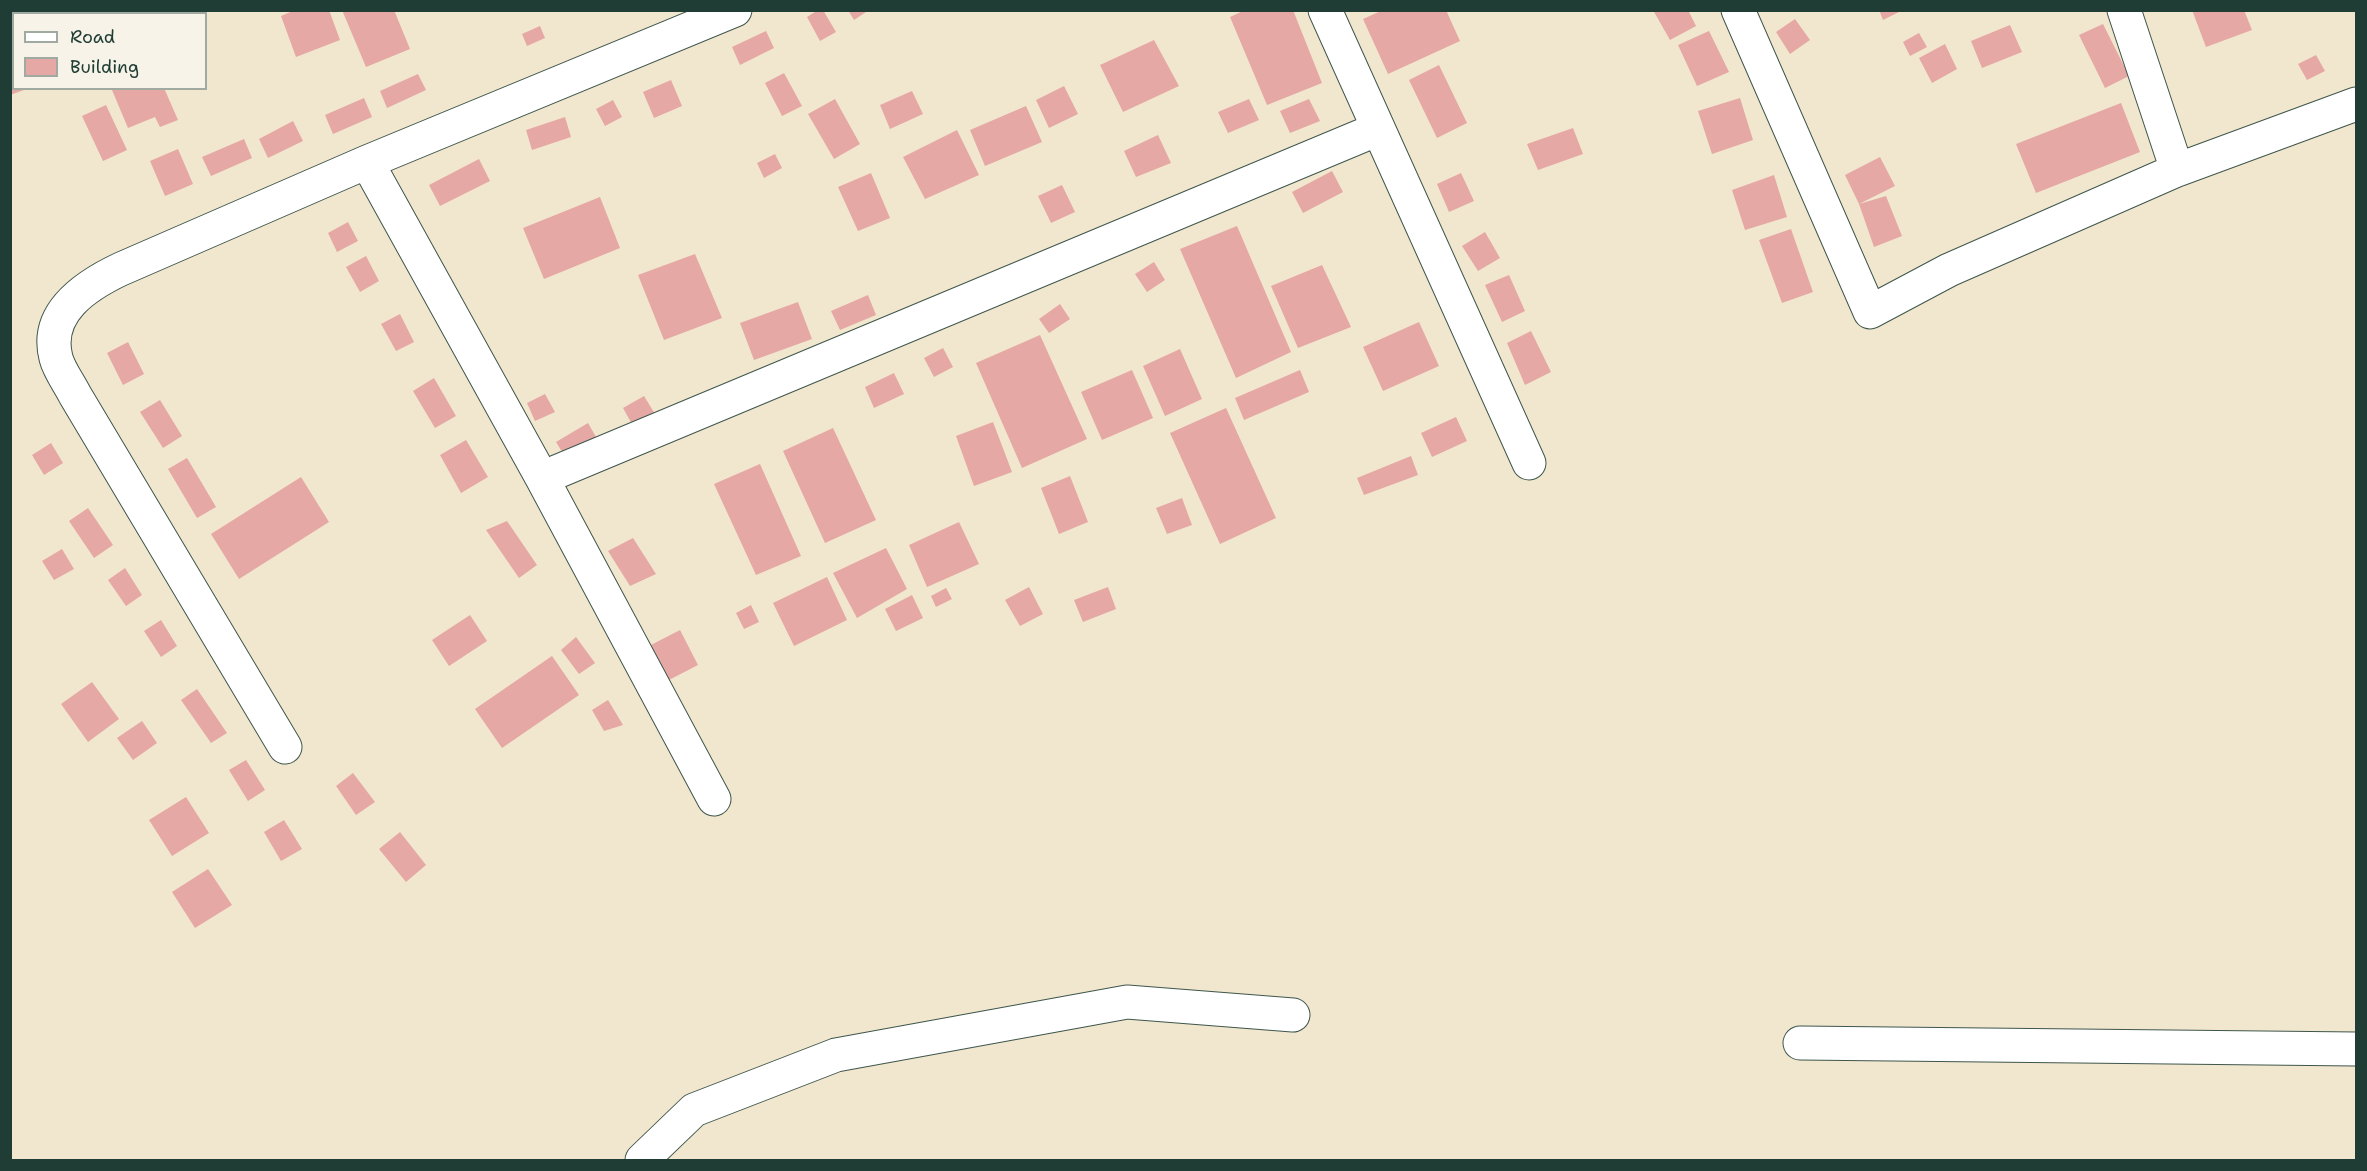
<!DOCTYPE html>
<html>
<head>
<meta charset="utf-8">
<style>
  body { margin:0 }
  #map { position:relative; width:2367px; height:1171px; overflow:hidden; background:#f1e6ce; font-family:"Shantell Sans",sans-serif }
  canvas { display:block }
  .frame { position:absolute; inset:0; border:12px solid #1f3d34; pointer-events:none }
  .legend { position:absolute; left:12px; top:12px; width:195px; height:78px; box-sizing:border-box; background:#f7f3e8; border:2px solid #a1aaa0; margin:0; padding:8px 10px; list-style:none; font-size:18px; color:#1f3d34 }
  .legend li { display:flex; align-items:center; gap:12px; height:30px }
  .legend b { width:30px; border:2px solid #a1aaa0 }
</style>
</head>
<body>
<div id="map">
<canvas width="2367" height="1171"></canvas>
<div class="frame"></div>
<ul class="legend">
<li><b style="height:8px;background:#fff"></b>Road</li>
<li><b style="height:16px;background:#e6a8a4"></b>Building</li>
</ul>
</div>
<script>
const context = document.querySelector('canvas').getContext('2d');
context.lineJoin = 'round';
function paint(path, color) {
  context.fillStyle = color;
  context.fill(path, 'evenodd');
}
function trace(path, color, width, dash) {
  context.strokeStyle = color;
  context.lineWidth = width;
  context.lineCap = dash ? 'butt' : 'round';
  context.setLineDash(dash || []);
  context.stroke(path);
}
paint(new Path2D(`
  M10,10H57L58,14H14L13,26Z
  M101,10H130L131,14H102Z
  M165,10H189L190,14H166Z
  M295,10H329L340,40L296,57L281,16Z
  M342,10H394L410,49L366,67Z
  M818,10H823L836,32L820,41L807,17Z
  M848,10H869L854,20Z
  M1245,10H1293L1322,83L1267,105L1230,17Z
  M1383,10H1446L1460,41L1388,74L1363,19Z
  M1653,10H1688L1696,26L1670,40Z
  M1879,10H1903L1883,20Z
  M2192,10H2244L2252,30L2206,47Z
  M1795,19L1810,40L1790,54L1776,32Z
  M2103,24L2129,76L2105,88L2079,35Z
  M2010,25L2022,52L1982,68L1971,41Z
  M540,26L545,38L527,46L522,34Z
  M766,31L774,48L740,65L732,47Z
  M1709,31L1729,72L1697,86L1678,45Z
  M1919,33L1927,47L1910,56L1903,42Z
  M1154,40L1179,86L1123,112L1100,65Z
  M1945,44L1957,69L1932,83L1919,58Z
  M2316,55L2325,71L2307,80L2298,64Z
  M10,56L14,63V88L24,90L10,95Z
  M1439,65L1467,123L1437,138L1409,80Z
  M784,73L802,106L782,116L765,83Z
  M418,74L426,90L387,108L380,91Z
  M671,80L682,106L654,118L643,92Z
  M1064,86L1078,114L1049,128L1036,100Z
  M116,88H164L178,120L160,127L155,117L128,128L112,90Z
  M912,91L923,114L890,129L880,105Z
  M364,98L372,117L333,134L325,115Z
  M1740,98L1753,140L1712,154L1698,111Z
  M835,99L860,144L834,159L808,114Z
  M1249,99L1259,120L1228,133L1218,112Z
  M1309,99L1320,121L1290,133L1280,111Z
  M613,100L622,117L605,126L596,109Z
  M2121,103L2140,152L2036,193L2016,144Z
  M106,105L127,150L103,161L82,116Z
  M1026,106L1042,142L985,166L970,130Z
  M565,117L571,137L532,150L526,130Z
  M293,121L303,141L268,158L259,139Z
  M1573,128L1583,154L1538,170L1527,144Z
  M957,130L979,175L925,199L903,157Z
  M1158,135L1171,163L1136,177L1124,151Z
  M244,139L252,158L211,176L202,157Z
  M178,149L193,184L165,196L150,161Z
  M775,154L782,168L764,178L757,163Z
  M1880,157L1895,186L1859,204L1845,175Z
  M479,159L490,181L440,206L429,185Z
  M1332,171L1343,192L1303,213L1292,192Z
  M871,173L890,218L858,231L838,187Z
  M1461,173L1474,201L1449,212L1437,184Z
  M1774,175L1787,217L1745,230L1732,190Z
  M1062,185L1075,212L1051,223L1038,196Z
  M1886,196L1902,236L1874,247L1859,204Z
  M600,197L620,248L544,279L523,228Z
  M348,222L358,241L337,252L328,233Z
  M1237,226L1291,352L1236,378L1180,249Z
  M1791,229L1813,292L1782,303L1759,240Z
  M1485,232L1500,258L1478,271L1462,246Z
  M695,254L722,318L664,340L638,275Z
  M366,256L379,281L360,292L346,267Z
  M1154,262L1165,280L1147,292L1135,274Z
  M1322,265L1351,327L1298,348L1271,286Z
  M1509,275L1525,311L1502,322L1485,285Z
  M868,295L876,315L840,330L831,311Z
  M798,302L812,339L754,360L740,323Z
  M1060,304L1070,319L1049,333L1039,319Z
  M400,314L414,342L396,351L381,324Z
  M1419,322L1439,366L1383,391L1363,347Z
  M1531,331L1551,372L1525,385L1507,343Z
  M1040,335L1087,439L1022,468L976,363Z
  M128,342L144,374L123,385L107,353Z
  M943,348L953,367L934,377L924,358Z
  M1180,349L1202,399L1165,416L1143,366Z
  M1132,370L1153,418L1102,440L1081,392Z
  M1300,370L1309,392L1244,420L1235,398Z
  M894,373L904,394L874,408L865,387Z
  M434,378L456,416L435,428L413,391Z
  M545,394L555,412L535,421L527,403Z
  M644,396L655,414L633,426L623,408Z
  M160,400L182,436L163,448L140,412Z
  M1226,408L1276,518L1220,544L1170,433Z
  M1456,417L1467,441L1432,457L1421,433Z
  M993,422L1012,472L974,486L956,436Z
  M588,423L600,444L569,463L556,442Z
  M833,428L876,520L825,543L783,451Z
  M466,440L488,477L461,493L440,455Z
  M51,443L63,463L44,475L32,455Z
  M1411,456L1418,475L1364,495L1357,478Z
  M187,458L216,507L197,518L168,469Z
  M760,464L801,556L756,575L714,484Z
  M1070,476L1088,522L1059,534L1041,488Z
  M301,477L329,522L239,579L211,534Z
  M1182,498L1192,525L1167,534L1156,508Z
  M88,508L113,545L94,558L69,521Z
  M507,521L537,565L519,578L486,530Z
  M959,522L979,564L927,587L909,545Z
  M633,538L656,574L630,586L608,551Z
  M886,548L907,589L857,618L833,573Z
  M62,549L74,569L54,580L42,561Z
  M125,568L142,595L126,606L108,580Z
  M827,577L847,620L794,646L773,603Z
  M1029,587L1043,614L1020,626L1005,600Z
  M1108,587L1116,609L1083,622L1074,600Z
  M946,588L952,599L936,607L931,596Z
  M912,595L923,618L896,631L885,609Z
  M751,605L759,622L744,629L736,613Z
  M470,615L487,641L449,666L432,640Z
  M161,620L177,646L161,657L144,631Z
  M680,630L698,665L667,681L649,646Z
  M576,637L595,663L579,674L561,650Z
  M552,656L579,695L502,748L475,709Z
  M92,682L119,719L88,742L61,704Z
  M197,689L227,733L211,743L181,700Z
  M608,700L623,725L604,731L592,710Z
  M142,721L157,743L133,760L117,738Z
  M246,760L265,790L248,801L229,770Z
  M353,773L375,802L356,815L336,786Z
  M186,797L209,833L172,856L149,820Z
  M284,820L302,849L281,861L264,832Z
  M400,832L426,865L406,882L379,849Z
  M208,869L232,905L195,928L172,892Z`), '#e6a8a4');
const street = new Path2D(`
  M1325,10L1529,463
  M1738,10L1870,312L1949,270L2177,170L2356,104
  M2124,10L2177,170
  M367,162L542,478L714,799
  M542,478L1378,129
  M285,747L75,395C69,383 59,370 56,358C44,312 87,285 121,269L367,162L735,10
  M1800,1043L2356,1049
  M642,1160L694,1110L836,1055L1127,1002L1293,1015`);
trace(street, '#3e564b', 35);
trace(street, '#fff', 33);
</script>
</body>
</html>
